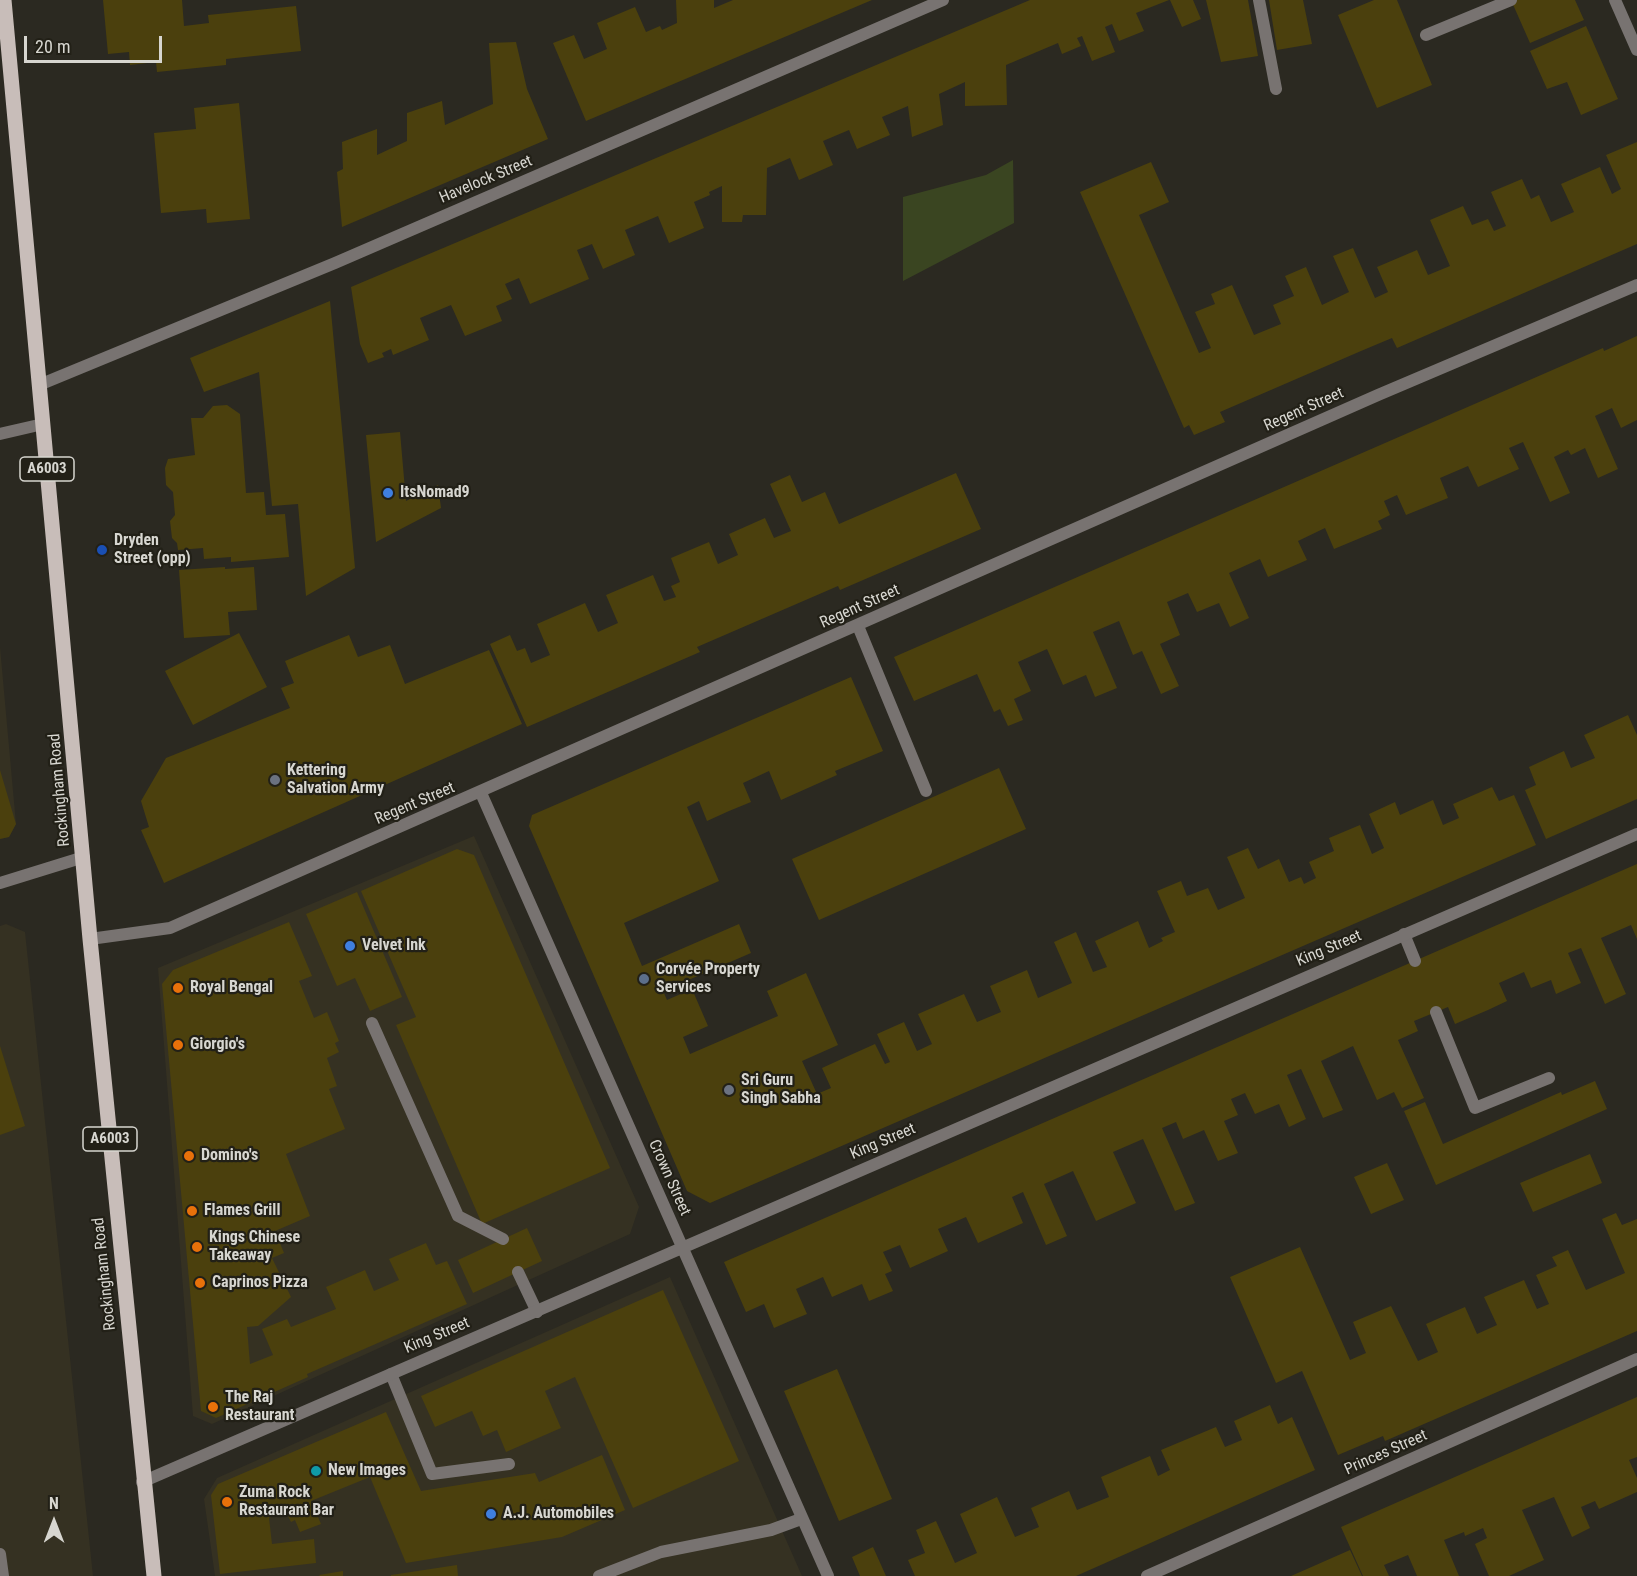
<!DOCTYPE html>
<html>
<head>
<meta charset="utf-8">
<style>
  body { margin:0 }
  #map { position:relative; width:1637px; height:1576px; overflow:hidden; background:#2b2921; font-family:"Roboto Condensed",sans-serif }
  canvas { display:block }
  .north { position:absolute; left:24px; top:1492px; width:60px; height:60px; -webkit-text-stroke:4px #222017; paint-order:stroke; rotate:0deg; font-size:16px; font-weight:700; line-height:24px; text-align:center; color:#d7d6d0 }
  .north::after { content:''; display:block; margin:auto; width:21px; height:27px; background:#d7d6d0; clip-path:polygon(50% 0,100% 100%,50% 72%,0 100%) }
  .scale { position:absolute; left:24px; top:36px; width:138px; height:27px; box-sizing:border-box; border:3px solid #d7d6d0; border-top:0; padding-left:8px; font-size:18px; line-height:21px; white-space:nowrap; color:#d7d6d0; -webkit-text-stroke:4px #222017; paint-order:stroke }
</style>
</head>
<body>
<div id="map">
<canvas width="1637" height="1576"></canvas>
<div class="north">N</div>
<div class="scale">20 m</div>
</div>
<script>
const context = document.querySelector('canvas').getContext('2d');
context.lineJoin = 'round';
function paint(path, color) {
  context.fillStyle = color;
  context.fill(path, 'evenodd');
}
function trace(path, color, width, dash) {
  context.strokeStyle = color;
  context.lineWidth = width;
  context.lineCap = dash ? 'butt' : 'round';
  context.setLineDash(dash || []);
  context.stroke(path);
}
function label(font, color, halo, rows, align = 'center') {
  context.font = font + ' "Roboto Condensed",sans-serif';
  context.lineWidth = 4.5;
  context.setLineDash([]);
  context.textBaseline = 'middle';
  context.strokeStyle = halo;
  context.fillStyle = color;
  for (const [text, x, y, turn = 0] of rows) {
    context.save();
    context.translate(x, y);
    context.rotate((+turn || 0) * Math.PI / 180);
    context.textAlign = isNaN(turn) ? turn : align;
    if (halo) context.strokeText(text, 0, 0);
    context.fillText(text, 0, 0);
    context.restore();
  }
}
paint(new Path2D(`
  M0,647L16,824L9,837L0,839Z
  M474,836L639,1207L630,1234L212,1424L193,1416L158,968Z
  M6,924L25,932L93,1576H0V926Z
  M670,1277L802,1576H215L204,1499L217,1478Z`), '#353122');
paint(new Path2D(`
  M1013,160L1014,223L903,281V197L986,175Z`), '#3a4521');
paint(new Path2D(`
  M103,0H182L184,26L209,23L208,15L296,6L301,51L226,59V65L157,72L156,62L130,65L129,52L108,54Z
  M676,0H714V8L733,0H872L586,121L553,43L574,35L584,59L607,49L597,23L635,7L646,32L660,26L662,30L677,23Z
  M1030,0H1169L1136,13L1144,31L1119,41L1112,24L1105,27L1115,52L1092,61L1082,36L1077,38L1081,46L1062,54L1058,43L1006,65L1007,105L965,106V82L939,94L943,125L912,137L908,106L882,117L890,135L857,149L849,130L823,141L833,165L799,180L790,158L767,168L766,215H743L742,222H722V186L709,192L710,195L694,202L704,228L669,243L658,216L625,230L635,255L603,269L592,244L577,250L589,279L530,304L519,278L505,284L512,299L496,306L502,321L465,336L451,305L420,318L429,340L393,355L391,349L382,353L384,357L368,363L360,344L351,287Z
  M1170,0H1193L1201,19L1182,27Z
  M1206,0H1248L1258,56L1221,62Z
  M1269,0H1303L1312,44L1277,50Z
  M1374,0H1397L1432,85L1377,108L1338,15Z
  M1511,0H1575L1584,20L1530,43Z
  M1586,26L1618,99L1581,115L1567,82L1547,89L1530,51Z
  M516,42L527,89L548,139L342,227L337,172L343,169L342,142L377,129V155L407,141V113L442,101L445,125L493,104L489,43Z
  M239,103L250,219L207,223L206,209L161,213L154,133L196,129L194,108Z
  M1637,142V244L1397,348L1392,338L1361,351L1220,412L1225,422L1194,435L1189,425L1184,428L1080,192L1151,162L1169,202L1139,215L1199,353L1211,348L1195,312L1215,304L1211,294L1232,285L1254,335L1281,324L1273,305L1294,296L1285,276L1306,267L1322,305L1349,292L1333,256L1353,248L1375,298L1388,292L1377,267L1417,250L1428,275L1450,266L1430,220L1463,206L1472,225L1488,219L1494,231L1506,226L1491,192L1522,179L1531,199L1539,195L1551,222L1574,212L1561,184L1600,167L1612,194L1621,189L1606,155Z
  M330,301L355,568L306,596L298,504L272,506L259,372L204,392L190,358Z
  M1637,336V420L1621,428L1612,408L1595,416L1618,469L1598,478L1585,448L1571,455L1568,450L1554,457L1570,493L1550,502L1523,442L1509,448L1519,469L1478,487L1468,466L1440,478L1448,498L1406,515L1397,495L1384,501L1390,515L1378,521L1382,529L1334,549L1325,528L1298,541L1307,560L1268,577L1260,559L1229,573L1249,618L1230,627L1219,603L1197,612L1188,593L1167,602L1180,635L1160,644L1179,686L1161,694L1142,651L1133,655L1119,621L1093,632L1117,688L1095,697L1086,675L1063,685L1047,649L1018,662L1031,691L1014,699L1023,720L1008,726L1000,709L994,712L977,674L914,701L894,657L1603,348L1604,351Z
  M227,405L240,414L246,493L264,492L266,515L285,514L289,557L231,562V557L204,559L203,548L178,550L177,543L172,538L170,521L175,515L173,492L166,485L165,468L168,459L195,455L191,418H203L213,406Z
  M400,432L406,501L438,485L441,508L376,542L366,435Z
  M956,473L981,529L840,590L838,586L697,647L700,652L527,727L490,644L510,635L517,651L525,648L531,663L550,655L537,624L585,603L598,632L618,623L606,595L653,575L664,601L676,597L671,586L680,582L671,558L709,542L718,564L738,555L729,534L765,518L774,538L791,531L770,484L790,475L802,502L825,492L839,524Z
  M225,567V569L254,567L257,610L228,612L230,635L184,638L179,570Z
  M239,633L267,687L193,725L165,671Z
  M349,635L358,657L390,645L405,684L489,650L522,724L164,883L141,830L149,827L141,801L166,758L290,708L281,688L294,683L285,661Z
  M851,677L883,751L835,771L837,775L781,800L769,771L743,783L751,802L729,811L707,821L699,801L687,807L719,881L624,923L642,966L739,924L751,953L663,991L667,1000L692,989L708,1026L683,1037L690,1054L778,1016L767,991L806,973L838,1045L802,1061L817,1094L831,1088L822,1068L846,1057L875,1044L885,1064L890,1062L877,1034L904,1022L917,1051L932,1044L918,1014L964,994L977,1022L1001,1012L990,986L1027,970L1038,998L1072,983L1054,942L1076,932L1093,972L1107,967L1095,941L1138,921L1149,948L1163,941L1161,938L1175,932L1157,891L1181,881L1187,896L1208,888L1218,910L1245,898L1227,857L1248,848L1258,869L1279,859L1289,882L1301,877L1304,884L1316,878L1309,862L1334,851L1329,838L1360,825L1372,854L1384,848L1369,814L1395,802L1400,815L1433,800L1443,825L1459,818L1453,804L1492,787L1499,801L1514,795L1536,845L710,1203L687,1191L529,826L532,815Z
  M1628,715L1637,735V799L1546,839L1525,790L1536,785L1529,767L1564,751L1571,768L1595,758L1584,735Z
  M999,768L1026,829L819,920L792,859Z
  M0,770L16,824L9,837L0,839Z
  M457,849L474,855L610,1168L482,1224L396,1025L416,1017L361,891Z
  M1637,864V939L1631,925L1601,938L1626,994L1605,1004L1581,948L1568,953L1581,983L1556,994L1551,980L1531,988L1524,972L1499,983L1507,1001L1488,1010L1455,1024L1448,1007L1414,1021L1418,1031L1398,1040L1424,1098L1402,1108L1394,1092L1377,1100L1353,1046L1321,1061L1343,1110L1323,1118L1301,1069L1287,1075L1306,1119L1289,1127L1279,1104L1255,1114L1245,1093L1231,1099L1238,1115L1224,1121L1238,1153L1218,1161L1204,1130L1183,1139L1176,1122L1162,1128L1195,1203L1175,1211L1143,1139L1113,1152L1136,1203L1096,1221L1073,1171L1044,1184L1067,1236L1046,1245L1023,1192L1012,1197L1023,1223L978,1243L966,1217L938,1229L948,1251L910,1268L900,1245L883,1252L892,1271L885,1274L893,1291L869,1301L862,1284L832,1297L823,1277L796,1289L807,1314L790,1321L774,1328L764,1304L746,1312L724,1262Z
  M357,892L402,997L370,1011L355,978L337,986L306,914Z
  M289,922L312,976L299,981L314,1018L327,1012L339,1041L335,1043L339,1052L327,1058L337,1086L329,1089L345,1129L286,1154L310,1216L275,1231L284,1253L272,1258L291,1297L258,1326L247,1327L250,1364L273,1355L262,1329L287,1319L291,1327L336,1309L326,1287L365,1270L374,1291L399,1280L389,1259L426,1243L436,1265L447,1261L467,1304L307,1374L308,1377L216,1418L201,1411L162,984L173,970Z
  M0,1046L25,1126L0,1135Z
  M1595,1081L1607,1109L1436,1185L1404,1111L1425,1102L1443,1144L1561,1092L1562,1095Z
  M1590,1154L1602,1183L1533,1212L1520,1183Z
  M1387,1163L1404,1200L1371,1214L1354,1177Z
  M1616,1213L1622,1225L1637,1219V1331L1385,1441L1383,1436L1338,1455L1302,1371L1276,1383L1230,1277L1300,1247L1350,1360L1366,1353L1353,1322L1391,1306L1418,1361L1438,1352L1426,1324L1444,1316L1465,1307L1477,1334L1497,1325L1484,1297L1524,1280L1537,1309L1549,1304L1536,1275L1557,1266L1552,1257L1568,1250L1586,1290L1625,1273L1602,1219Z
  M527,1228L542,1261L473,1293L458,1260Z
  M663,1290L739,1461L633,1508L575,1377L545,1391L561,1428L506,1452L497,1430L483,1436L472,1411L435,1427L421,1396Z
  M837,1369L892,1499L839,1521L784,1391Z
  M1637,1397V1457L1629,1460L1637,1478V1492L1599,1509L1595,1501L1581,1507L1590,1528L1572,1537L1554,1497L1522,1510L1544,1560L1509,1576H1489L1475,1544L1487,1538L1483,1528L1465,1536L1464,1532L1444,1540L1459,1576H1417L1408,1555L1384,1565L1389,1576H1363L1341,1527Z
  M1270,1405L1278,1424L1292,1417L1315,1470L1076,1576H915L908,1560L925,1553L916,1530L936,1521L955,1563L977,1553L960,1514L997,1497L1015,1537L1039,1527L1031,1508L1069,1491L1077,1510L1109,1497L1101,1477L1150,1456L1158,1476L1170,1470L1161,1450L1216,1427L1225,1447L1242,1440L1234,1421Z
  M386,1412L421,1491L535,1473L539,1482L602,1455L625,1510L562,1537L406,1563L370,1477L311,1501L321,1524L300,1532L295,1520L291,1522L286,1512L269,1518L272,1544L314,1539L316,1563L220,1574L211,1495L218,1484Z
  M873,1547L886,1576H860L852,1557Z
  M1350,1550L1362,1576H1291L1316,1565Z
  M457,1565L458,1576H391V1575Z
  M343,1571V1576H320L319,1575Z`), '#4b400d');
trace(new Path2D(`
  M1259,0L1276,89
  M858,626L926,791
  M1404,934L1415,961
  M1436,1012L1475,1108L1549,1078
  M372,1023L458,1216L503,1239
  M518,1272L537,1312
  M391,1374L432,1474L509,1464
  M0,1554L3,1576
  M599,1576L661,1552L771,1530L801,1519`), '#787371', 12);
trace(new Path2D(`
  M1615,0L1637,50
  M1426,35L1511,0
  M39,385L335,263L943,0
  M0,434L43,424
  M481,793L828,1576
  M0,883L84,857
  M90,939L170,928L1378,395L1637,285
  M142,1482L1637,834
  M1147,1576L1637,1359`), '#787371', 12);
trace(new Path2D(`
  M4,0L90,939L154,1576`), '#c8bdb9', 15);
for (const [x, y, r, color] of [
  [388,493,6,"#3f7fe0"],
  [102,550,6,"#1a4fb4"],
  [275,780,6,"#6b7280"],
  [350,946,6,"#3f7fe0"],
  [644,979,6,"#5c6f8a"],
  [178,988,6,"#e8710a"],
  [178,1045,6,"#e8710a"],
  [729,1090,6,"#6b7280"],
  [189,1156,6,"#e8710a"],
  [192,1211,6,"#e8710a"],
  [197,1247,6,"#e8710a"],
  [200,1283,6,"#e8710a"],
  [213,1407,6,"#e8710a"],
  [316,1471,6,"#0f9aa8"],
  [227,1502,6,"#e8710a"],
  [491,1514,6,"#3f7fe0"]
]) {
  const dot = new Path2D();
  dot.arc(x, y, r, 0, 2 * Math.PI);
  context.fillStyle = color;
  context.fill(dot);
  trace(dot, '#222017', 2);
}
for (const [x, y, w] of [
  [47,469,54],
  [110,1139,54]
]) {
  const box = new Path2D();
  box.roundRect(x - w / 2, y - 12, w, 24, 4.5);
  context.fillStyle = '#222017';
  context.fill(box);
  trace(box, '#d7d6d0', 1.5);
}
label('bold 15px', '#d7d6d0', null, [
  ["A6003",47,469],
  ["A6003",110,1139]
]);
label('16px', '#d7d6d0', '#222017', [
  ["Havelock Street",486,180,-23],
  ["Regent Street",1304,410,-24],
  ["Regent Street",860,607,-24],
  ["Rockingham Road",60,790,-95],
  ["Regent Street",415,804,-23],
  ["King Street",1329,949,-23],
  ["King Street",883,1142,-23],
  ["Crown Street",669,1178,66],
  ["Rockingham Road",105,1274,-96],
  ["King Street",437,1336,-23],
  ["Princes Street",1386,1453,-24]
]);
label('bold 16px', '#d7d6d0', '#222017', [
  ["ItsNomad9",400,493],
  ["Dryden",114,541],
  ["Street (opp)",114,559],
  ["Kettering",287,771],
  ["Salvation Army",287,789],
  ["Velvet Ink",362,946],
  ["Corvée Property",656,970],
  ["Services",656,988],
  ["Royal Bengal",190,988],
  ["Giorgio's",190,1045],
  ["Sri Guru",741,1081],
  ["Singh Sabha",741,1099],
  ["Domino's",201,1156],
  ["Flames Grill",204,1211],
  ["Kings Chinese",209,1238],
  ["Takeaway",209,1256],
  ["Caprinos Pizza",212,1283],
  ["The Raj",225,1398],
  ["Restaurant",225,1416],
  ["New Images",328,1471],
  ["Zuma Rock",239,1493],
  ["Restaurant Bar",239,1511],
  ["A.J. Automobiles",503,1514]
], 'left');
</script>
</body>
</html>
